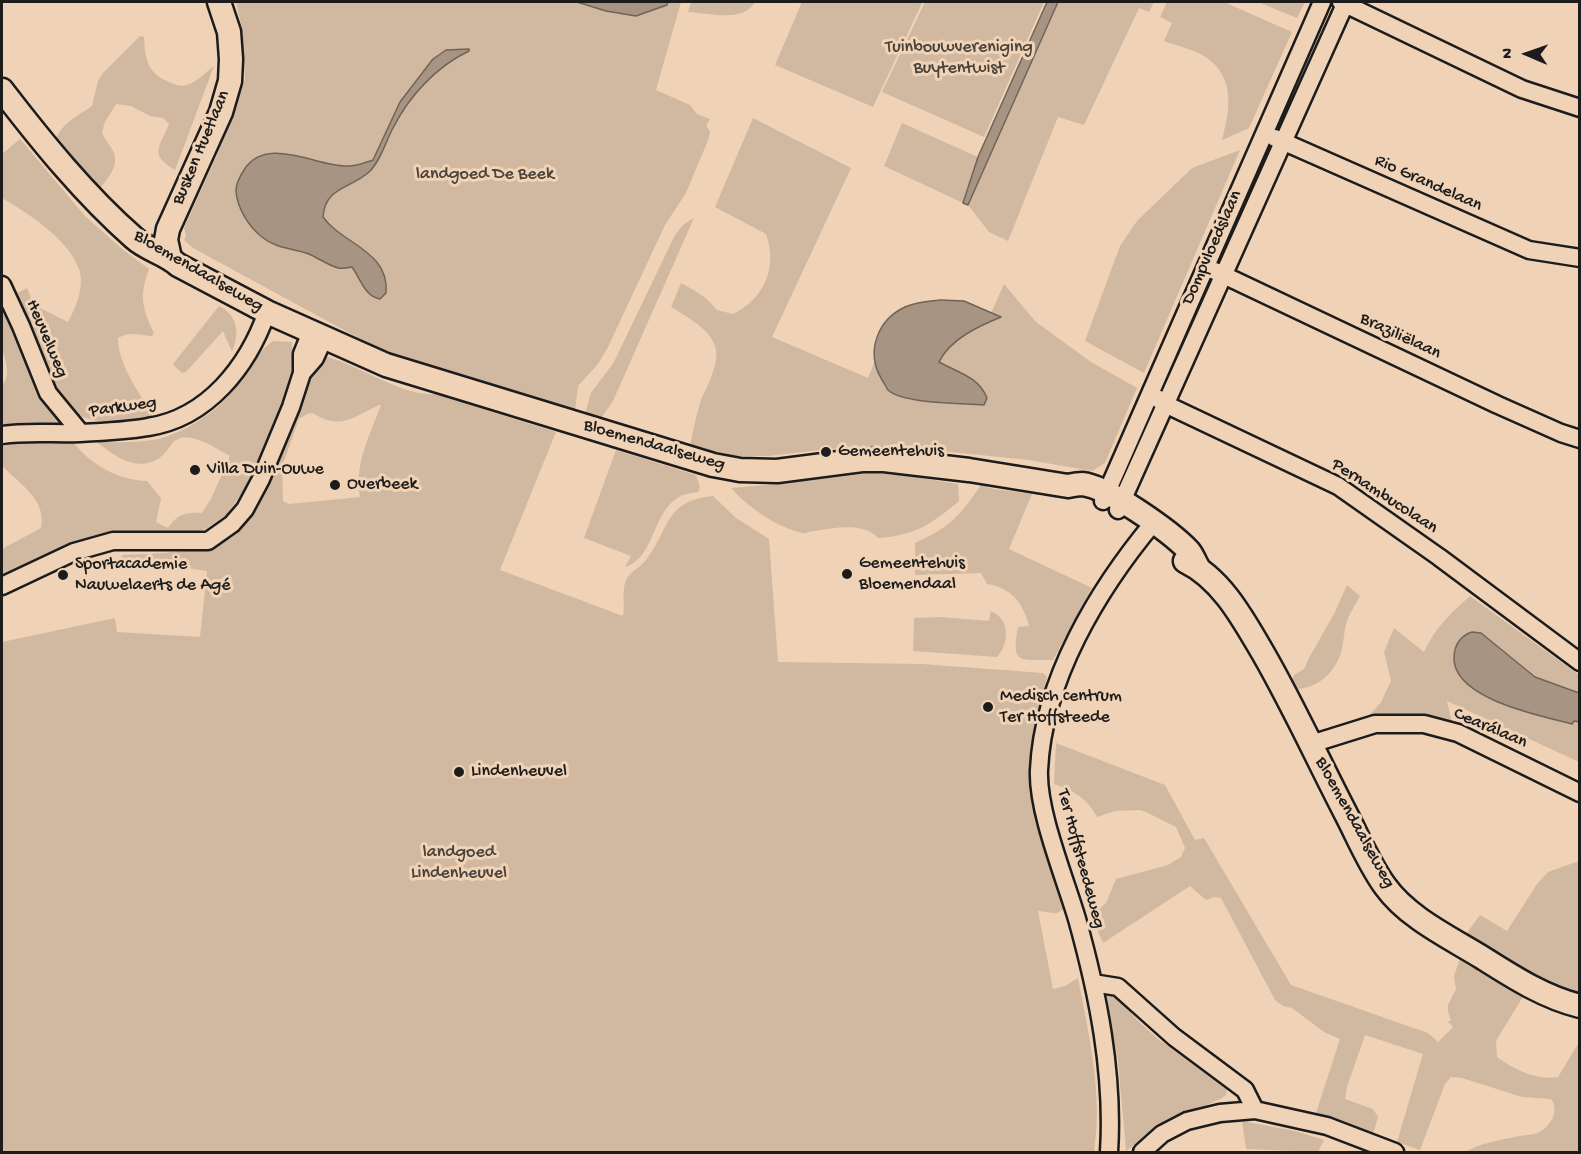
<!DOCTYPE html>
<html>
<head>
<meta charset="utf-8">
<style>
  body { margin:0 }
  #map { position:relative; width:1581px; height:1154px; overflow:hidden; background:#f0d3b6; font-family:"Gochi Hand",sans-serif }
  canvas { display:block }
  .frame { position:absolute; inset:0; border:3px solid #1c1c1c; pointer-events:none }
  .north { position:absolute; left:1497px; top:24px; width:60px; height:60px; -webkit-text-stroke:4px #f0d3b6; paint-order:stroke; rotate:272deg; font-size:16px; font-weight:700; line-height:24px; text-align:center; color:#1c1c1c }
  .north::after { content:''; display:block; margin:auto; width:21px; height:27px; background:#1c1c1c; clip-path:polygon(50% 0,100% 100%,50% 72%,0 100%) }
</style>
</head>
<body>
<div id="map">
<canvas width="1581" height="1154"></canvas>
<div class="frame"></div>
<div class="north">N</div>
</div>
<script>
const context = document.querySelector('canvas').getContext('2d');
context.lineJoin = 'round';
function paint(path, color) {
  context.fillStyle = color;
  context.fill(path, 'evenodd');
}
function trace(path, color, width, dash) {
  context.strokeStyle = color;
  context.lineWidth = width;
  context.lineCap = dash ? 'butt' : 'round';
  context.setLineDash(dash || []);
  context.stroke(path);
}
function label(font, color, halo, rows, align = 'center') {
  context.font = font + ' "Gochi Hand",sans-serif';
  context.lineWidth = 6;
  context.setLineDash([]);
  context.textBaseline = 'middle';
  context.strokeStyle = halo;
  context.fillStyle = color;
  for (const [text, x, y, turn = 0] of rows) {
    context.save();
    context.translate(x, y);
    context.rotate((+turn || 0) * Math.PI / 180);
    context.textAlign = isNaN(turn) ? turn : align;
    if (halo) context.strokeText(text, 0, 0);
    context.fillText(text, 0, 0);
    context.restore();
  }
}
paint(new Path2D(`
  M236,2H681L656,90L690,105L697,114L710,119L706,126L710,131L709,138L686,193L665,225L608,347L598,364L578,386L575,411L377,348L193,248L184,240L186,236L184,228L216,157L245,79L242,29Z
  M691,2H755C744,23 708,13 688,12Z
  M802,2L922,3L873,107L775,65Z
  M925,2H1044L984,137L882,92Z
  M1058,2H1154L1149,12L1139,8L1084,125L1058,117L1008,241L989,232L968,205Z
  M1167,2H1224L1292,32L1249,128L1222,140C1230,110 1236,76 1204,56C1192,49 1177,46 1164,41L1172,23L1160,17Z
  M1258,2H1305L1297,18Z
  M140,36L144,37C145,59 147,73 169,82C176,85 180,87 187,85C197,82 206,72 214,66L175,170C148,154 160,147 169,124L163,118L150,116L131,106L116,104L105,122L102,132C104,140 111,145 114,153C119,168 106,180 98,191L55,142C59,125 79,115 92,106L98,81L102,74Z
  M753,118L851,168L772,337L868,378L875,361C878,371 882,384 890,390C910,406 959,403 984,405L972,378L938,362C950,339 978,326 1000,317L991,313L1004,284L1036,322L1091,362L1137,388L1105,463L1092,471L1029,460L891,446L839,448L768,456H732L690,446C693,431 696,415 701,400C706,389 712,377 715,365C724,336 692,320 671,307L681,283C696,291 707,297 717,310L733,314C764,299 778,267 766,234L715,207Z
  M902,123L978,157L963,203L884,166Z
  M20,139L85,216L122,249L149,269C139,296 142,308 154,333L152,336C138,335 131,331 118,338C118,366 141,395 155,418L115,425L82,417L71,408L58,392L15,294L27,288L34,305L68,322C76,307 85,286 79,269C68,239 28,213 2,198V154Z
  M1240,150L1144,373L1085,341L1120,246L1137,221L1192,168Z
  M694,218L613,401L601,418L585,414L591,393L614,362L675,235L684,224Z
  M2,296L66,423L2,425V385C13,373 3,358 2,344C0,329 2,312 2,296Z
  M219,306C238,315 240,334 232,352L223,331L186,372L182,373L173,364Z
  M273,341L292,342L293,388L253,478L226,515L205,529L187,534L118,540L2,574V549L41,528C47,500 20,484 2,466V444L73,442C91,465 118,480 147,481L161,498L156,522L168,528C178,514 185,512 202,513L211,499L230,456C216,449 198,435 181,438C172,440 170,448 164,454C142,475 116,458 97,442C115,442 134,443 152,440C177,437 214,414 230,394C244,376 254,354 273,341Z
  M324,356C355,363 403,397 435,394L556,432L500,570L623,616C625,606 622,593 625,583C628,572 640,568 646,560C670,529 664,501 713,496L736,518L769,539L778,662L922,664L1043,673L1047,677L1035,726L1034,777L1065,906C1059,918 1048,911 1038,911L1053,989L1065,986L1078,978C1089,1035 1103,1094 1094,1152H2V642L115,618L117,632L200,637L207,571L121,558L122,555C155,554 190,553 221,541L304,384ZM379,405H381C370,435 354,464 360,497L289,504L283,501L282,467L299,419L307,414L313,413C340,431 353,417 379,405Z
  M616,450L696,475L700,487L698,492C692,493 684,494 679,497C652,512 655,558 625,567L631,556L584,538Z
  M871,473L908,476L958,484L959,501C932,524 914,536 878,538C863,522 835,528 815,531C810,531 806,534 802,533C776,527 748,507 731,488L776,484Z
  M981,485L993,489L1032,494L1009,549L1092,588L1053,660C1019,659 1011,666 1018,627L1029,626C1023,602 1011,588 987,584L981,573L915,575V543C950,527 959,517 981,485Z
  M1347,585L1360,596C1356,604 1350,613 1347,621C1344,630 1344,640 1342,649C1336,672 1319,688 1296,689L1291,682L1294,675L1304,669L1309,658L1335,612Z
  M1470,596L1579,675V693L1535,677L1481,633C1470,632 1465,634 1458,642C1459,652 1458,671 1464,679C1483,704 1549,716 1579,722V762L1447,701L1452,722L1413,715L1368,717L1381,702L1391,681L1384,652L1394,628L1424,652C1436,627 1449,615 1470,596Z
  M991,611C1010,619 1010,643 997,657L913,651L914,618L941,617L989,621Z
  M1056,743L1165,785L1195,840L1204,838L1291,985L1428,1033L1438,1042L1453,1027L1448,1022L1451,1020L1448,1012V1005L1456,989L1454,976L1461,956L1524,995L1496,1041L1497,1057C1513,1069 1538,1081 1558,1077L1579,1042V1152H1465C1480,1143 1501,1140 1519,1136C1525,1135 1532,1135 1537,1133C1550,1128 1560,1111 1551,1099L1522,1097L1462,1078L1451,1077L1445,1084L1420,1150L1397,1142L1423,1054L1365,1035L1347,1087L1345,1099L1373,1109L1378,1117L1373,1134L1316,1113L1340,1039L1324,1032L1292,1008L1283,1006L1275,1000L1221,898L1214,897L1206,900L1190,886L1103,943L1094,923L1092,915L1106,903L1116,879L1168,865L1181,857L1185,848L1176,827L1146,812L1139,810L1115,811L1097,817C1088,799 1073,790 1054,784Z
  M1579,861V994C1539,979 1502,958 1466,934L1480,915L1507,931L1537,884L1548,872Z
  M1102,978L1137,1020L1158,1039L1227,1090L1226,1095L1222,1098L1155,1129L1126,1151L1118,1061Z
  M1242,1121L1295,1131L1324,1140L1318,1152L1246,1149Z`), '#d1b8a0');
const water = new Path2D(`
  M577,2H668L667,5L636,16L606,11Z
  M1047,2H1058L968,205L963,203L978,157Z
  M469,49V51C437,66 409,96 393,128C386,141 380,162 369,172C350,189 325,187 323,217C342,244 390,251 386,293L380,299C365,297 360,278 352,267C347,268 342,269 338,268C328,265 318,258 309,254C293,248 276,249 262,237C249,227 237,208 236,191C236,183 240,176 244,170C266,135 315,166 346,166C355,167 364,163 373,160L400,102L433,59L446,50Z
  M941,300L964,301L1001,317C979,326 950,339 939,362C957,372 979,377 987,398L984,405C962,403 903,404 888,390C886,387 883,381 881,378C866,352 877,320 905,307C916,302 929,301 941,300Z
  M1472,632L1481,633L1535,677L1579,693V722L1574,721L1572,724C1542,716 1451,699 1454,656C1455,644 1460,636 1472,632Z`);
paint(water, '#a79482');
trace(water, '#6f6459', 1.5);
const street = new Path2D(`
  M1341,2L1522,89L1580,108
  M1275,138L1529,250L1580,258
  M1215,271L1498,405L1561,433L1580,439
  M2,285L21,326L48,393L81,433
  M302,373L315,358L324,338
  M1157,398L1165,404L1338,486L1439,557L1580,662
  M2,435C27,431 54,434 79,433C102,432 126,431 148,427C208,418 248,366 267,312
  M1103,501L1322,2
  M1118,510L1346,2
  M2,586L74,552L113,541H208L232,524L245,509L261,479L291,407L302,373V354L311,332
  M1311,744L1375,724H1424L1458,733L1580,793
  M1093,983L1118,987L1174,1037L1245,1090L1255,1110
  M1109,1152C1114,1074 1098,994 1077,919C1065,878 1037,811 1039,770C1043,680 1098,589 1154,522
  M1142,1152L1162,1134L1187,1121L1220,1113L1255,1110L1327,1126L1395,1152`);
const secondary = new Path2D(`
  M2,90C42,142 85,195 134,238C147,250 165,253 178,265L267,312L386,365L713,465L740,470L777,471L862,460H884L969,470L1068,486C1073,485 1078,484 1082,484C1107,486 1171,532 1189,551C1193,556 1195,562 1198,567
  M170,258L166,240L168,229L221,112L230,81L231,59L229,32L219,2
  M1185,561C1222,579 1243,619 1263,653C1293,705 1318,760 1346,814C1358,837 1369,864 1385,886C1408,918 1449,937 1483,958C1513,977 1544,997 1580,1006`);
trace(street, '#1c1c1c', 21);
trace(secondary, '#1c1c1c', 27);
trace(street, '#f0d3b6', 16);
trace(secondary, '#f0d3b6', 22);
for (const [x, y, r, color] of [
  [826,452,6,"#1c1c1c"],
  [195,470,6,"#1c1c1c"],
  [335,485,6,"#1c1c1c"],
  [847,574,6,"#1c1c1c"],
  [63,575,6,"#1c1c1c"],
  [988,707,6,"#1c1c1c"],
  [459,772,6,"#1c1c1c"]
]) {
  const dot = new Path2D();
  dot.arc(x, y, r, 0, 2 * Math.PI);
  context.fillStyle = color;
  context.fill(dot);
  trace(dot, '#f0d3b6', 2);
}
label('18px', '#49433d', '#f0d3b6', [
  ["Tuinbouwvereniging",959,48],
  ["Buytentwist",959,69],
  ["landgoed De Beek",485,175],
  ["landgoed",459,853],
  ["Lindenheuvel",459,874]
]);
label('18px', '#1c1c1c', '#f0d3b6', [
  ["Busken Huetlaan",202,148,-67],
  ["Rio Grandelaan",1428,184,24],
  ["Dompvloedslaan",1213,248,-66],
  ["Bloemendaalseweg",198,272,30],
  ["Braziliëlaan",1400,337,25],
  ["Heuvelweg",46,339,67],
  ["Parkweg",123,408,-8],
  ["Bloemendaalseweg",654,446,16],
  ["Pernambucolaan",1384,497,33],
  ["Cearálaan",1490,729,23],
  ["Bloemendaalseweg",1354,823,61],
  ["Ter Hoffsteedeweg",1080,859,75]
]);
label('18px', '#1c1c1c', '#f0d3b6', [
  ["Gemeentehuis",838,452],
  ["Villa Duin-Ouwe",207,470],
  ["Overbeek",347,485],
  ["Gemeentehuis",859,564],
  ["Bloemendaal",859,585],
  ["Sportacademie",75,565],
  ["Nauwelaerts de Agé",75,586],
  ["Medisch centrum",1000,697],
  ["Ter Hoffsteede",1000,718],
  ["Lindenheuvel",471,772]
], 'left');
</script>
</body>
</html>
